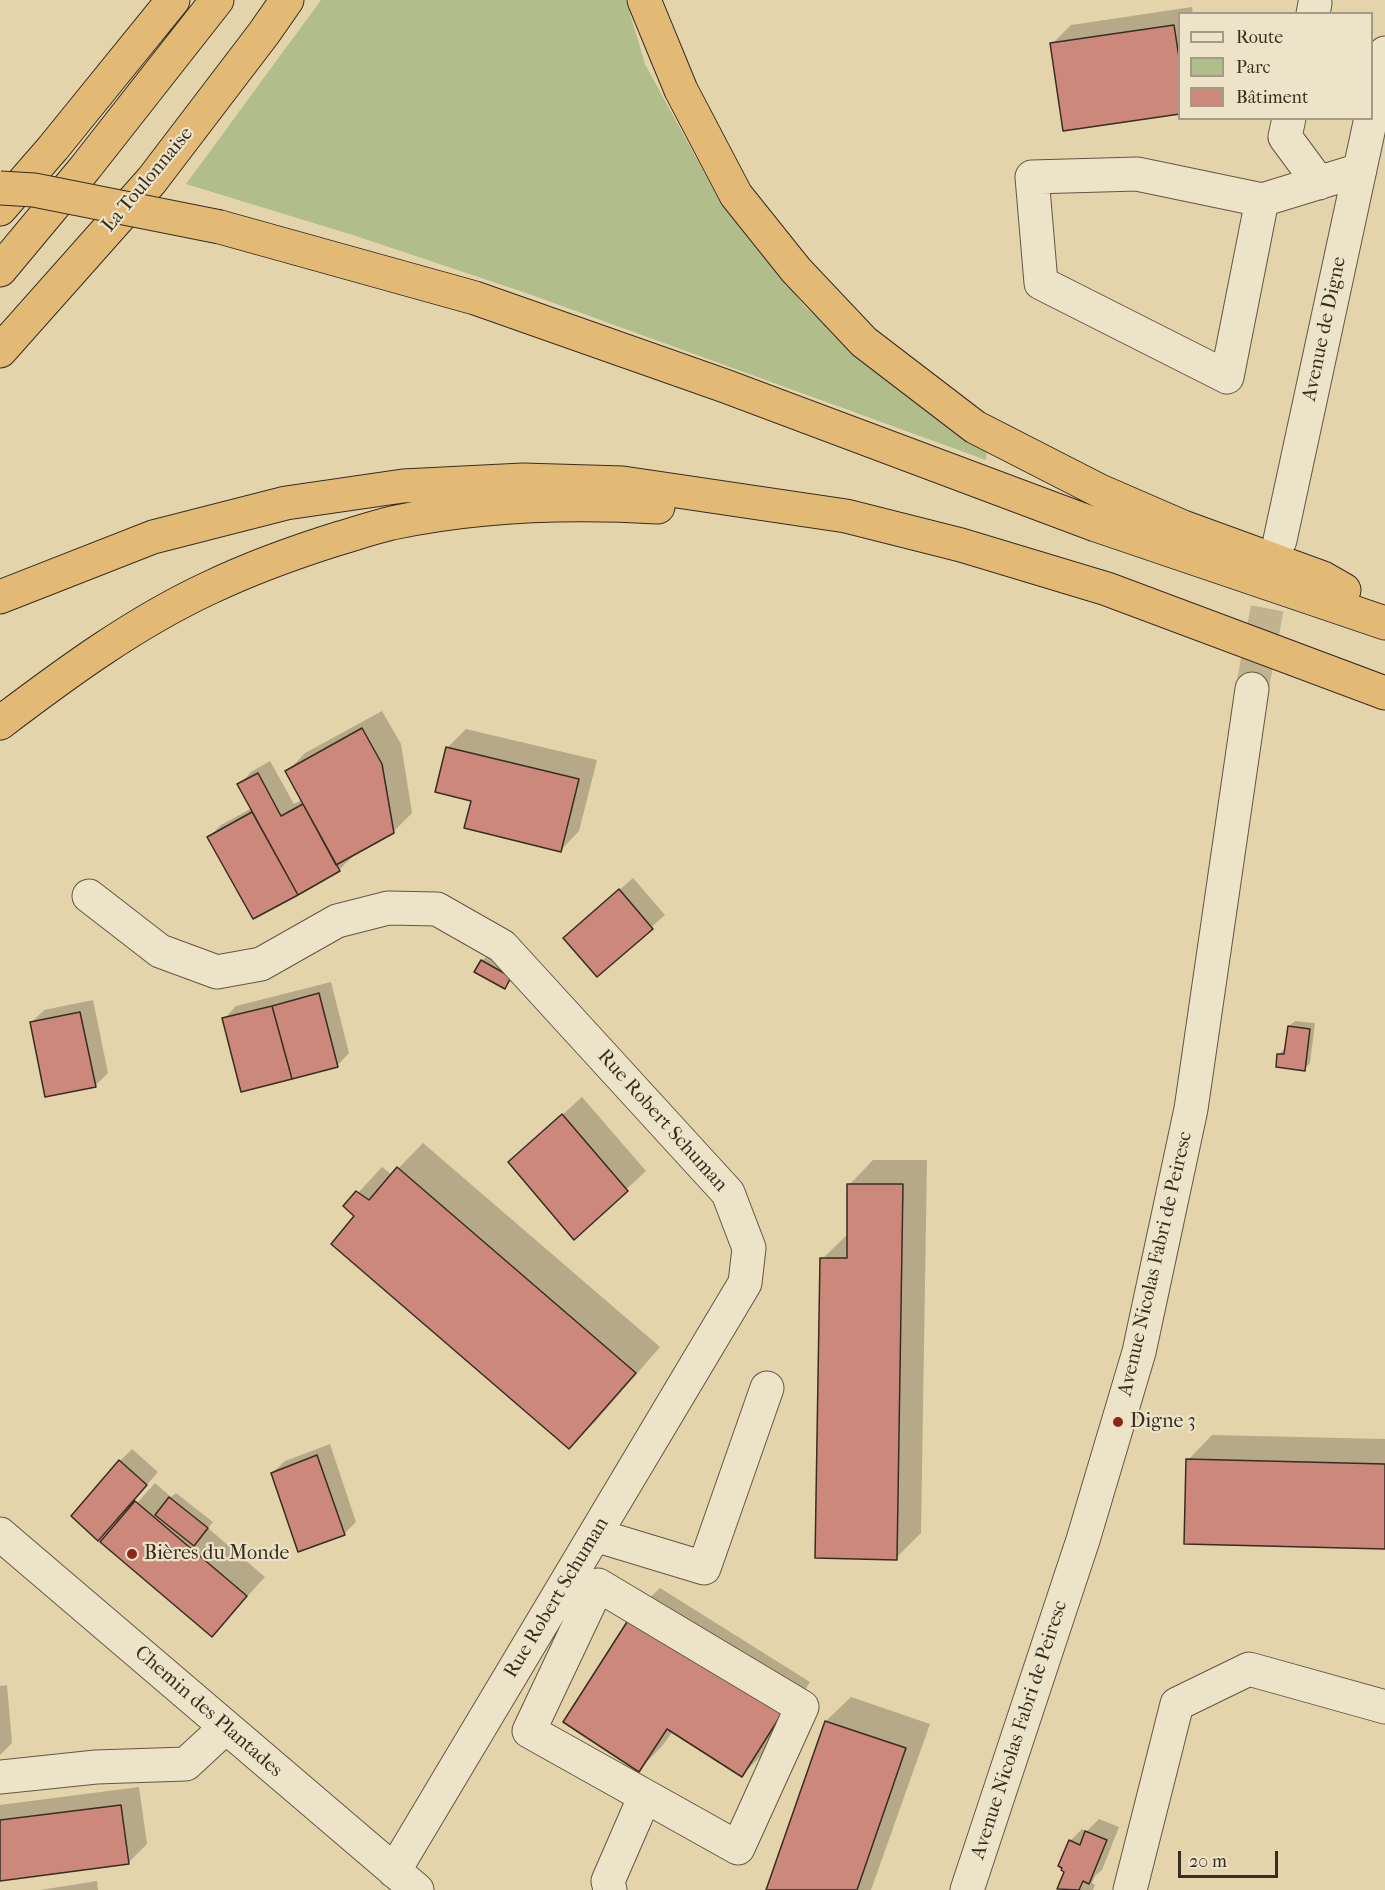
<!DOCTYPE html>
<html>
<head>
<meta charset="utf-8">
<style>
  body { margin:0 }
  #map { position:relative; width:1385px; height:1890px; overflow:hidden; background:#e4d4ab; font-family:"IM FELL French Canon",serif }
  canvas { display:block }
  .legend { position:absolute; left:1178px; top:12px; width:195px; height:108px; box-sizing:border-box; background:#ede3c8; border:2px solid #a49a85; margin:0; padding:8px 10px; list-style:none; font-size:18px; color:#372d20 }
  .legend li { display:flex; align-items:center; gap:12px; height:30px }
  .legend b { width:30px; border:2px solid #a49a85 }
  .scale { position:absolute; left:1178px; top:1851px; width:100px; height:27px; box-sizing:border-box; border:3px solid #372d20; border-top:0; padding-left:8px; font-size:18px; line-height:21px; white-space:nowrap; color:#372d20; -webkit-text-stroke:4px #ede3c8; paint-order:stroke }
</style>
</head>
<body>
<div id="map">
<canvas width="1385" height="1890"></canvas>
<ul class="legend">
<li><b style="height:8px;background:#ede3c8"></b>Route</li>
<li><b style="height:16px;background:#b1bd8b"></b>Parc</li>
<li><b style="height:16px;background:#cd887c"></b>Bâtiment</li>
</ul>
<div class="scale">20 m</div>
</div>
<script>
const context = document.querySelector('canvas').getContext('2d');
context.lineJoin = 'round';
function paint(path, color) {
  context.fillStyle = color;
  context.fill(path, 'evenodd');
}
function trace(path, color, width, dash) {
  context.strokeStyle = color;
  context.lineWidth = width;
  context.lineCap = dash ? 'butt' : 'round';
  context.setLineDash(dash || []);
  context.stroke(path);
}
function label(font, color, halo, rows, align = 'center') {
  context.font = font + ' "IM FELL French Canon",serif';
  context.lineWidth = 4.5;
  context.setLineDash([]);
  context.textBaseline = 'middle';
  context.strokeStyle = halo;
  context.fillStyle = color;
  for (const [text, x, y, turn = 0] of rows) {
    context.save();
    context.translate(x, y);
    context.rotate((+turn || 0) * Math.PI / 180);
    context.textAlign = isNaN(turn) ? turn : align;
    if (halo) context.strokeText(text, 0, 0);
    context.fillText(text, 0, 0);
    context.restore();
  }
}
paint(new Path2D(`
  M321,0H626L645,64L719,200L806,308L987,450L986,460L529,294L356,236L186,184Z`), '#b1bd8b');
paint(new Path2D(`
  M1192,7L1193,14H1180V112L1052,44L1071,25Z
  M382,711L401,744L412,813L393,832L350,855L352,857L339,870L253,917L209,837L221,825L252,808L239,785L251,772L270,761L294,804L302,800L287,772L305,753Z
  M466,729L597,760L579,831L561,850L472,800L447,748Z
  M633,878L665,915L597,975L578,926Z
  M488,955L516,971L511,981L505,987L482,961Z
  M331,982L349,1053L337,1066L224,1019L236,1006Z
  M93,1000L108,1073L96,1085L31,1023L44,1010Z
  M1295,1021L1315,1023L1310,1063L1304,1069L1279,1054L1286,1048L1289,1026Z
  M582,1097L646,1171L574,1238L510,1162Z
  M423,1143L660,1347L594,1423L569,1447L346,1206L382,1167L392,1175Z
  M873,1160H927L921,1533L896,1558L822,1259L848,1234L849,1185Z
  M1212,1435L1385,1439V1547L1188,1460Z
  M330,1444L356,1522L344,1534L272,1473L285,1461Z
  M132,1449L158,1472L111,1526L120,1461Z
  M155,1483L171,1497L176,1493L213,1522L208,1528L265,1577L212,1635L102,1542Z
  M660,1588L810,1682L767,1750L742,1775L673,1731L663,1745L639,1770L635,1612Z
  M7,1685L12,1743L0,1755V1686Z
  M851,1697L930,1724L871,1890H767L826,1721Z
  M139,1787L147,1844L128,1863L0,1880V1805Z
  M1099,1819L1119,1827L1102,1870L1095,1876L1092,1883L1095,1885L1093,1890H1064L1059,1888L1066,1871L1070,1841L1082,1829L1087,1831Z
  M97,1881L98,1890H40Z`), '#0003');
const building = new Path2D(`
  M1174,25L1180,64V114L1063,131L1050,43Z
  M362,728L382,764L394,833L336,865L285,771Z
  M446,747L579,779L561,852L464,828L471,801L435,792Z
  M258,773L281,816L303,804L340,871L298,895L237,784Z
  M252,812L298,895L253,919L207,837Z
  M619,889L653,929L597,977L563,938Z
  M481,960L511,977L505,989L474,972Z
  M319,993L338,1067L292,1079L272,1006Z
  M272,1006L292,1079L241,1092L222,1018Z
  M80,1012L96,1087L45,1097L30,1022Z
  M1288,1026L1310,1029L1305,1071L1276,1067L1277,1054H1284Z
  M562,1114L628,1191L574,1240L508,1162Z
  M397,1167L636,1373L569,1449L331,1244L354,1216L343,1206L356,1191L369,1200Z
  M847,1184H903L897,1560L815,1558L820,1258H847Z
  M317,1455L345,1535L298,1552L271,1473Z
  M1186,1459L1385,1464V1549L1184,1544Z
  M119,1460L147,1485L98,1541L71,1516Z
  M169,1497L208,1528L194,1546L155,1515Z
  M135,1501L247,1596L212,1637L100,1542Z
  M634,1611L786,1707L742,1777L667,1729L639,1772L563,1722Z
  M825,1721L906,1748L857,1890H766Z
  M121,1805L129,1864L0,1881V1820Z
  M1085,1831L1107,1840L1089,1884L1083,1881L1079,1890L1057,1889L1064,1872L1061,1870L1062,1868L1058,1866L1069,1840L1080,1845Z`);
paint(building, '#cd887c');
trace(building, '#372d20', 1.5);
trace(new Path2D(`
  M1252,689L1277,556`), '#c1b38f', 33, [33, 16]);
const minor = new Path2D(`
  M1313,14L1315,3
  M1372,115L1385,53
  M1289,118L1285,137L1319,183
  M1262,200L1227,377L1041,283L1032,177L1137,174L1262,200L1360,170
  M1280,540L1371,118
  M89,896L160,951L217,972L261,964L337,921L388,908L437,909L502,946L728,1193L749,1248L745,1283L394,1871
  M0,1534L417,1890
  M595,1535L704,1568L767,1388
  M598,1585L802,1707L738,1848L529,1731Z
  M0,1777L96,1767L186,1764L226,1727
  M610,1890L608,1881L645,1796
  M967,1890L1083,1540L1139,1352L1191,1109L1252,689
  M1130,1890L1177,1704L1249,1669L1385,1707`);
const highway = new Path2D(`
  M644,0L681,90L736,195L796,270L864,342L975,427L1100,491L1183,527L1323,578L1344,590
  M0,209L53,148L173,0
  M220,227L475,298L725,386L1096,525L1385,623
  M0,270L85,168L217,0
  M0,351L152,180L264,33L287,0
  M0,597L153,537L286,503L403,486L523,480L623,483L846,516L961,545L1107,589L1385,693
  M0,723C66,673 134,623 209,588C251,568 295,552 340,538C357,533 375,527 392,523C477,505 572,502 658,507`);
trace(minor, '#625743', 35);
trace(highway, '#372d20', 35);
trace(minor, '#ede3c8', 33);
trace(highway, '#e2ba76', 33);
const highwayBridge = new Path2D(`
  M0,188L34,190L220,227`);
trace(highwayBridge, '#372d20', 35, []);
trace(highwayBridge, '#e2ba76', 33);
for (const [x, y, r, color] of [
  [1118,1422,6,"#8f2418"],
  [132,1554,6,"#8f2418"]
]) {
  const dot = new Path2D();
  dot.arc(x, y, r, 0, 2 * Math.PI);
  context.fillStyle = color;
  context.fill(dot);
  trace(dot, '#ede3c8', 2);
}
label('20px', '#372d20', '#ede3c8', [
  ["La Toulonnaise",148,180,-50],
  ["Avenue de Digne",1325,329,-78],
  ["Rue Robert Schuman",662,1121,48],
  ["Avenue Nicolas Fabri de Peiresc",1156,1264,-77],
  ["Rue Robert Schuman",557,1598,-59],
  ["Chemin des Plantades",208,1712,41],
  ["Avenue Nicolas Fabri de Peiresc",1020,1730,-72]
]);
label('20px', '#372d20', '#ede3c8', [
  ["Digne 3",1130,1422],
  ["Bières du Monde",144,1554]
], 'left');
</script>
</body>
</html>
